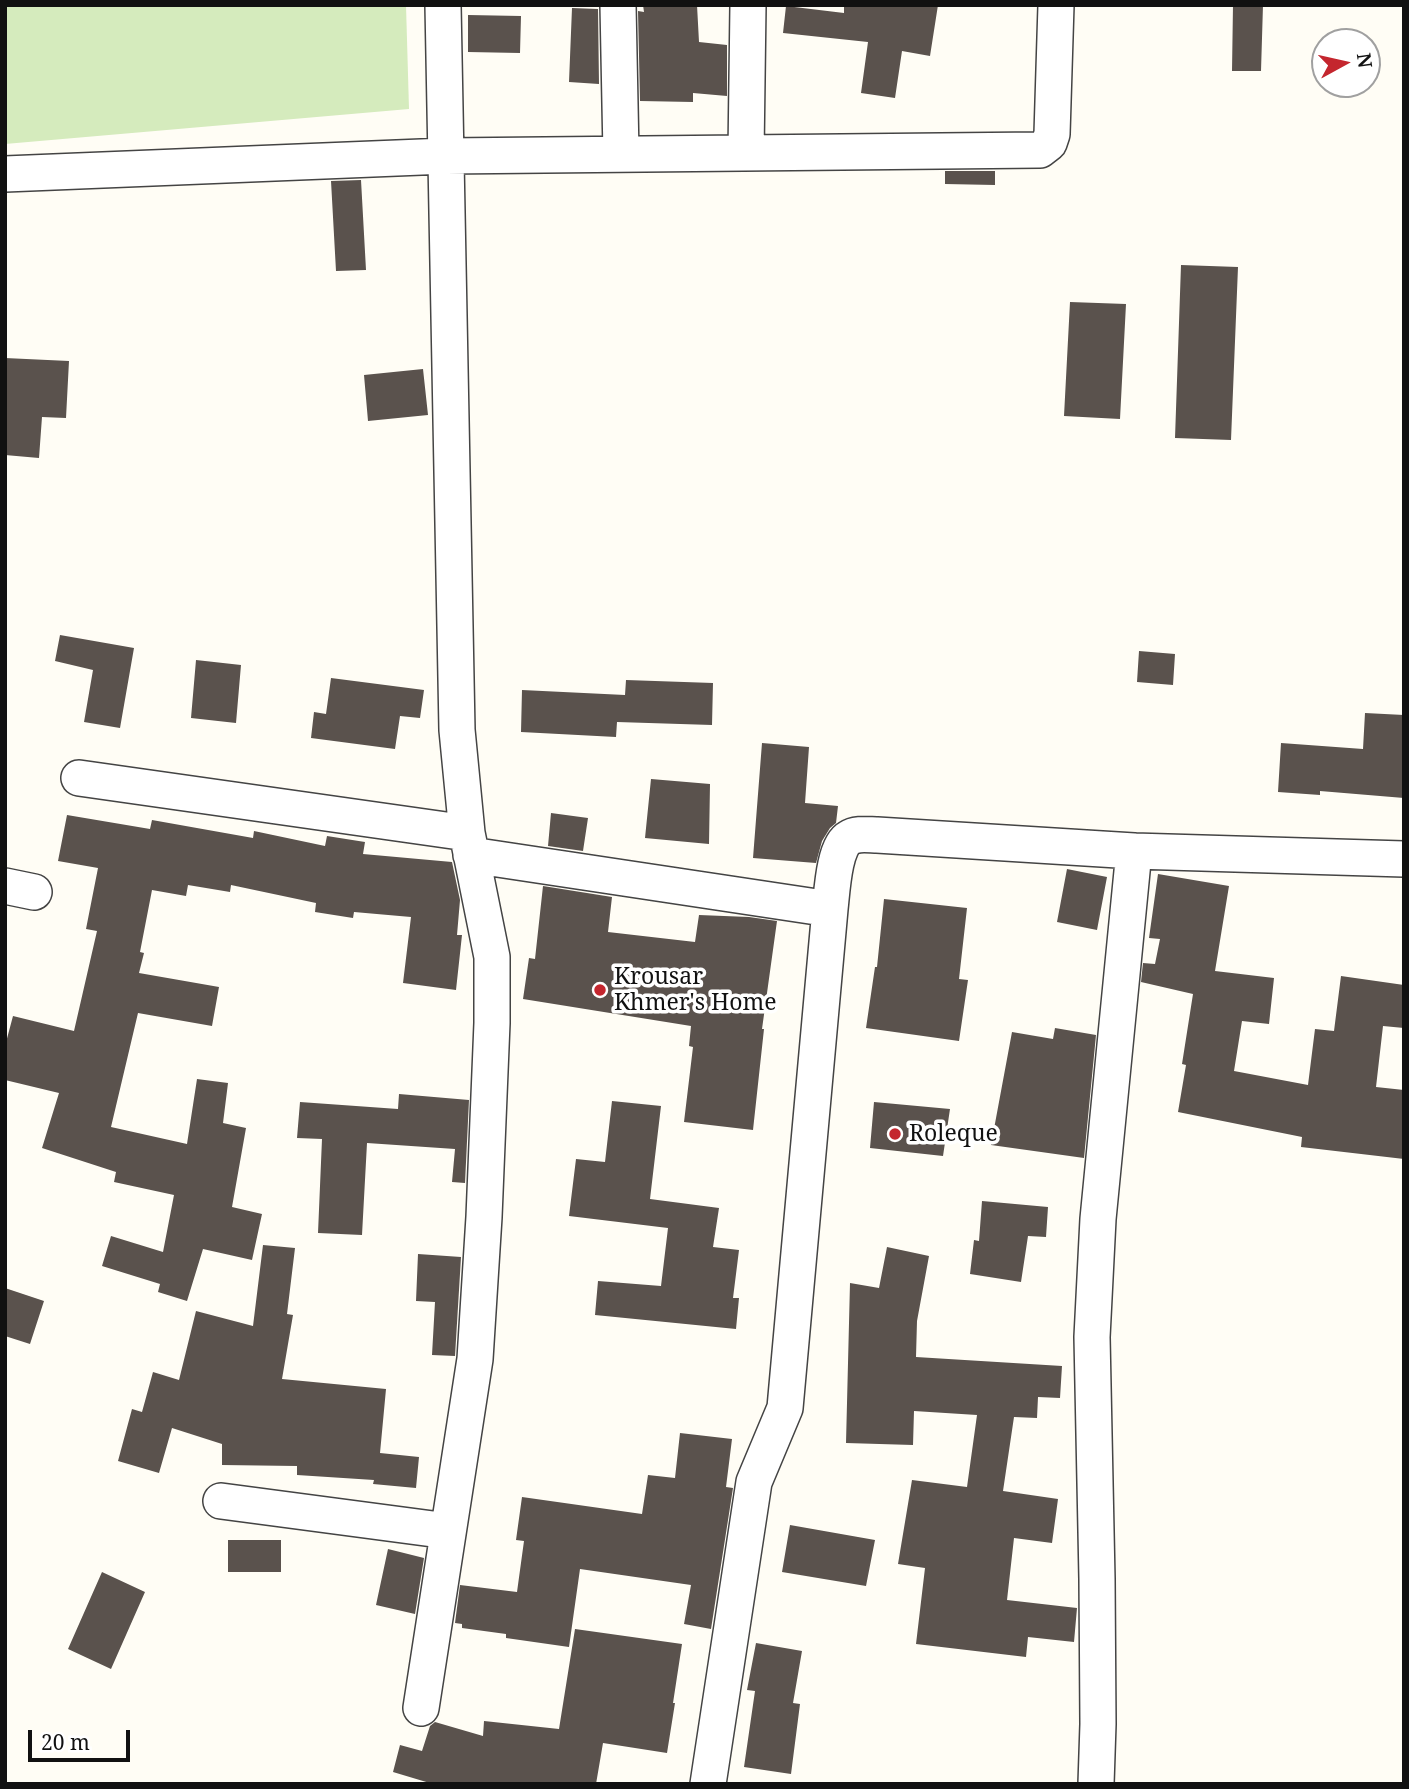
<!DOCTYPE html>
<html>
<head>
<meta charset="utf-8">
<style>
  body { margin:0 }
  #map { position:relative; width:1409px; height:1789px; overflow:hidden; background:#fffdf5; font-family:"Noto Serif",serif }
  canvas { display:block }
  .frame { position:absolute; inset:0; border:7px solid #111; pointer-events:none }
  .north { position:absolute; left:1311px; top:28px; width:70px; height:70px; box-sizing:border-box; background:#fff; border:2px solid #a0a0a0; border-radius:50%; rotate:82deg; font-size:19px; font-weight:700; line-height:28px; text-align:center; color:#111 }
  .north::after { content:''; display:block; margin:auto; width:24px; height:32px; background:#c4262e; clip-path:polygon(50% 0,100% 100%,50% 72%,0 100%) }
  .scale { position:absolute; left:28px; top:1730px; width:102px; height:32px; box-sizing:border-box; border:4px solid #111; border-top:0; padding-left:9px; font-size:21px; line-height:24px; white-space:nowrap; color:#111; -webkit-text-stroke:5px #fff; paint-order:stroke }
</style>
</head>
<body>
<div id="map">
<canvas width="1409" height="1789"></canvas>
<div class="frame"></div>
<div class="north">N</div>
<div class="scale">20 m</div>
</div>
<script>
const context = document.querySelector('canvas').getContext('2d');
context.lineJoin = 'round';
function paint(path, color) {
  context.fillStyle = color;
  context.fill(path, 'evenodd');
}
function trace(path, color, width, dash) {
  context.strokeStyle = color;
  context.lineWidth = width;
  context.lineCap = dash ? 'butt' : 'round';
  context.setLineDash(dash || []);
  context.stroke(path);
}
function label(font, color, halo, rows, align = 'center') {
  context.font = font + ' "Noto Serif",serif';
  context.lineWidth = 7;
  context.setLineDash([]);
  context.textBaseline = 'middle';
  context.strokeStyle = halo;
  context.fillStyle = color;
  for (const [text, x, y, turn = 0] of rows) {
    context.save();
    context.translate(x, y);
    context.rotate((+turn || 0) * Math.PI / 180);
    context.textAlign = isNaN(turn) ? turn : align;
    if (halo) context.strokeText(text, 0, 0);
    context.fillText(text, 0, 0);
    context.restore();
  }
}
paint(new Path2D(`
  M5,5H406L409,109L5,144Z`), '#d5ebbd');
paint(new Path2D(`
  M643,5H697L699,42L727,45V96L693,93V102L640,101L638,11L644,12Z
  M844,5H938L930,56L902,51L895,98L861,93L868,42L783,33L786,6L844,13Z
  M1233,5H1263L1261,71H1232Z
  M572,8L598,9L599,84L569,82Z
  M468,15L521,16L520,53L468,52Z
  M945,171H995V185L945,184Z
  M361,180L366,270L336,271L331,181Z
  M1181,265L1238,267L1231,440L1175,438Z
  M1070,302L1126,304L1120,419L1064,416Z
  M5,358L69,361L66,418L42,417L39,458L5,455Z
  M423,369L428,415L368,421L364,375Z
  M60,635L134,648L120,728L84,722L93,670L55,661Z
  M1139,651L1175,654L1173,685L1137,682Z
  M196,660L241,665L236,723L191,718Z
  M331,678L424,690L420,718L400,716L395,749L311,738L314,712L326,714Z
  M626,680L713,683L712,725L617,722L616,737L521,732L522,690L625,695Z
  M1365,713L1404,715V798L1320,791V795L1278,792L1281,743L1363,749Z
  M762,743L809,747L805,803L838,806L836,823L830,828L822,841L816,863L753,858Z
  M651,779L710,784L709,844L645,838Z
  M551,813L588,818L583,851L548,846Z
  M67,815L150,829L152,820L253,838L254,831L325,846L327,836L365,842L363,854L452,862L460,900L457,935H462L456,990L403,983L411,917L354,912L353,918L315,912L316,903L231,885L230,892L188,885L186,896L152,890L140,952L144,953L139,973L219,987L212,1026L138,1013L111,1127L187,1144L197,1079L228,1083L223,1123L246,1128L232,1207L262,1214L252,1260L203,1249L187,1301L158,1292L160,1284L102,1266L111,1236L163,1252L174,1195L114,1182L116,1172L42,1148L59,1093L5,1080V1046L13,1016L74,1031L97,931L86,929L98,868L58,861Z
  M1067,869L1107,877L1097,930L1057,922Z
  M1158,874L1229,886L1215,971L1274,978L1269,1024L1242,1021L1234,1071L1308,1085L1315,1029L1334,1031L1341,976L1404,985V1028L1383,1026L1376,1087L1404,1090V1159L1301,1147L1302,1137L1178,1112L1186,1065L1182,1064L1193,994L1141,982L1143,963L1155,964L1160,939L1149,938Z
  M543,886L612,897L608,932L695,942L699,915L749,917L777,921L762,1029H764L753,1130L684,1122L693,1047L689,1046L691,1026L523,999L529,958L535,959Z
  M884,899L967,908L959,979L968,980L959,1041L866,1028L875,967H877Z
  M1055,1028L1096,1035L1084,1158L991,1145L1012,1032L1053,1039Z
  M399,1094L469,1100L465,1183L452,1182L455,1149L367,1143L362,1235L318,1233L322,1139L297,1138L300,1102L398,1109Z
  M612,1101L661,1106L650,1199L719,1208L713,1247L739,1250L733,1298H739L736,1329L595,1315L598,1281L661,1286L668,1228L569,1216L576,1159L605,1162Z
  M874,1102L950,1109L943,1156L870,1148Z
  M982,1201L1048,1207L1046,1237L1028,1236L1021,1282L970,1274L974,1240L979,1241Z
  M263,1245L295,1248L287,1314L293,1315L282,1379L386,1389L380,1453L419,1457L416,1488L373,1484L374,1480L297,1475V1466L222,1465V1444L172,1428L159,1473L118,1461L132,1409L142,1412L153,1372L179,1380L196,1311L253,1326Z
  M887,1247L929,1256L917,1321L916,1357L1062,1366L1060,1398L1038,1397L1037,1418L1014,1417L1003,1491L1058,1499L1052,1543L1014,1538L1007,1600L1077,1608L1074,1642L1028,1637L1026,1657L916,1644L925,1568L898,1564L912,1480L967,1487L977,1415L914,1411L913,1445L846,1443L850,1283L879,1288Z
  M418,1254L461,1257L455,1356L432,1355L435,1302L416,1301Z
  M5,1288L44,1301L30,1344L5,1336Z
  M680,1433L732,1439L726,1487L733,1488L711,1629L684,1624L691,1585L580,1569L569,1647L506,1638V1634L462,1628V1624L455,1623L460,1585L517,1592L524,1541L516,1540L522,1497L642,1514L648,1475L675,1478Z
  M790,1525L875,1540L866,1586L782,1572Z
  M228,1540H281V1572H228Z
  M388,1549L424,1558L415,1614L376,1605Z
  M102,1572L145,1592L111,1669L68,1649Z
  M575,1629L682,1644L673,1703H675L667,1753L603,1743L596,1784H433L393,1772L400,1745L422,1751L430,1726L435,1722L483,1736L484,1721L559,1729Z
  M756,1643L802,1651L793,1703L800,1704L791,1774L744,1767L755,1691L747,1690Z`), '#5a524d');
const minor = new Path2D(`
  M618,5L621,154
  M746,153L748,5
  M5,174L446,156L1040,150L1049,143L1052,134L1056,5
  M79,778L467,833
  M471,855L830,909C832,892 834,846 849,838C856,833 869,835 877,835L1134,851L1404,859
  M5,886L34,892
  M221,1501L448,1531
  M421,1708L475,1359L484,1217L492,1023V957L467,833L457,730L443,5
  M708,1784L754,1482L785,1408L830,909
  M1096,1784L1098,1724L1097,1579L1092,1337L1098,1219L1134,851`);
trace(minor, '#444', 38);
trace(minor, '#fff', 35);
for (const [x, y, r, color] of [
  [600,990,7,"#c4262e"],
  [895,1134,7,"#c4262e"]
]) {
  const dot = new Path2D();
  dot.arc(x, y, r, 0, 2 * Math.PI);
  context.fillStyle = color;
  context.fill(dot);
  trace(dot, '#fff', 2.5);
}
label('23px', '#111', '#fff', [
  ["Krousar",614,977],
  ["Khmer's Home",614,1003],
  ["Roleque",909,1134]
], 'left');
</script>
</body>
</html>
